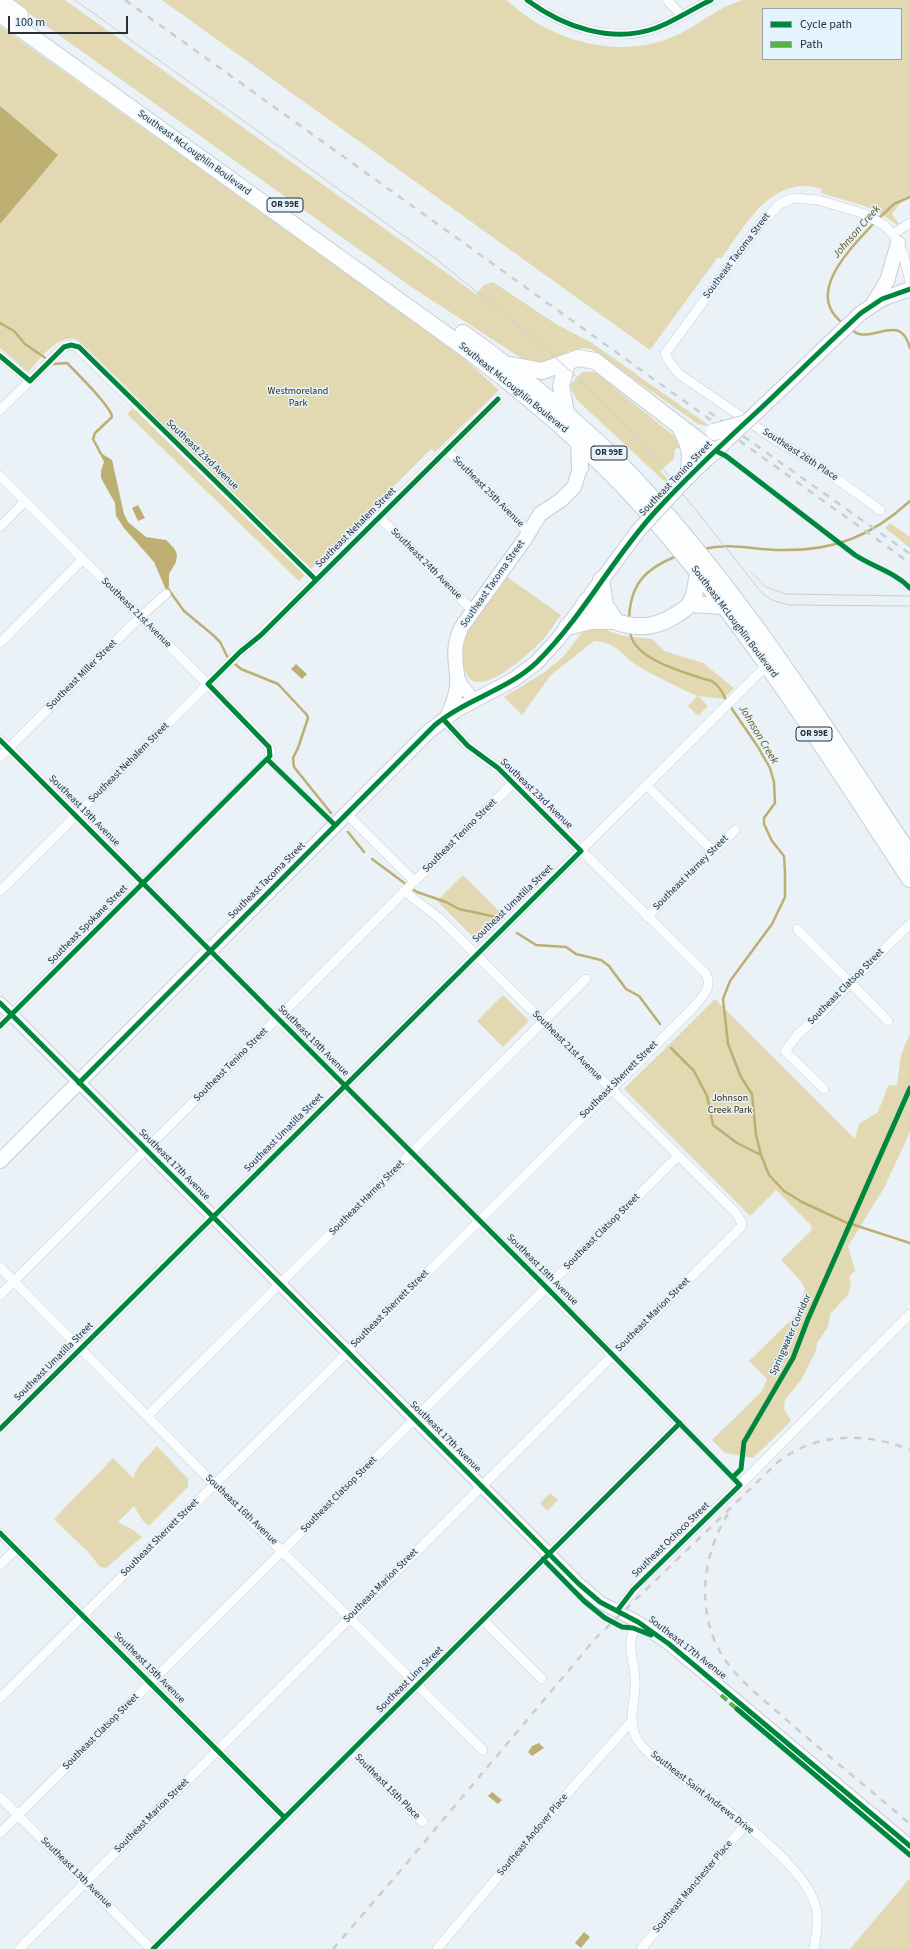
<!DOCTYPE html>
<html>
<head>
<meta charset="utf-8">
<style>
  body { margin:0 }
  #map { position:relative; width:910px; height:1949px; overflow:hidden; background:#eaf2f7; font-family:"Source Sans 3",sans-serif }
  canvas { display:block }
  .legend { position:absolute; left:762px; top:8px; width:140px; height:52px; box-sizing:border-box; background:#e4f3fd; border:1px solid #99a5ac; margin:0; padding:5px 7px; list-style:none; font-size:12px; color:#292f33 }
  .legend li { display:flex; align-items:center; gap:8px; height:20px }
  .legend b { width:20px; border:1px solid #99a5ac }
  .scale { position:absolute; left:8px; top:16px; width:120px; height:18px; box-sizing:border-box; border:2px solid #292f33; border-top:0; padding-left:5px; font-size:12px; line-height:14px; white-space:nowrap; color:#292f33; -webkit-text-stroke:3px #e4f3fd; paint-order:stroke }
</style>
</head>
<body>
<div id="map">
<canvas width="910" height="1949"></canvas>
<ul class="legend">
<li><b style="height:5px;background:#00873e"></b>Cycle path</li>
<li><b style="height:5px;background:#56b246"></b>Path</li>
</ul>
<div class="scale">100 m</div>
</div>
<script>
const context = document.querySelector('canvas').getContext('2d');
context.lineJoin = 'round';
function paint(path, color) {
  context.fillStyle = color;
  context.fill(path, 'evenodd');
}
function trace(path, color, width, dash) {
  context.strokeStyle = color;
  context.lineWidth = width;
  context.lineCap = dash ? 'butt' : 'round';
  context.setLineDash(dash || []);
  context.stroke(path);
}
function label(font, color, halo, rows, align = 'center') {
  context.font = font + ' "Source Sans 3",sans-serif';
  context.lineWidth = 3;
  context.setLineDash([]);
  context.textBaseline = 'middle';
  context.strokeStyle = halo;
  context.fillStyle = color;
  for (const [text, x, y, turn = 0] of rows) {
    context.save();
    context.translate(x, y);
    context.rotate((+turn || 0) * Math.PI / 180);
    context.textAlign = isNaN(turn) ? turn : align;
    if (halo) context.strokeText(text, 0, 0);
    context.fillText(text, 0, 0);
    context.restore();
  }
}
paint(new Path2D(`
  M10,0H65L476,294L484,285L493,282L556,324L592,343L711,427L698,424L591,349C567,344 553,366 529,363L413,288Z
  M162,0H507C549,41 618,60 673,37C697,27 717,7 743,0C756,0 775,0 788,0C829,0 869,0 910,0V199L905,197L892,214L899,224L897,225L874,209L821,193L822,189C772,173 745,226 721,259L718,257L650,350ZM763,9H901V59H763Z
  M0,26L458,353L499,390L435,452L431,449L299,581L127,414L140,400L79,341C60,330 40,360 28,372L0,348Z
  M582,372H591L596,373L678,439L682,447L675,449L674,459L660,471L668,480L665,482L577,400L571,389V384Z
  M890,523L910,537V548L885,528Z
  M506,576L561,615C554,624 548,634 541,642C529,653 478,702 466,673C461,662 461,648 465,637C472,618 494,593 506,576Z
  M597,627L624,636L652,639L664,651L703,663L734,688L723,699L698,696L708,706L698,716L688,706L697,696C678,687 659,678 641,668C621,657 621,643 594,641L550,676L522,715L504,697L545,672L563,657L583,631Z
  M463,875L502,914L476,940L437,901Z
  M503,995L529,1021L503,1047L477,1021Z
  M715,999L855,1139L859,1124L878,1112L888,1086L897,1085L901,1055L910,1033V1132L884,1188L848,1246L855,1270L849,1278L851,1282L848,1295L830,1314L828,1327L817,1343L816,1351L801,1380L785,1400L784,1409L791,1421L753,1458L725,1453L712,1440L762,1391L767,1379L749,1361L797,1314L805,1289L800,1280L781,1260L812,1230L810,1224L776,1190L750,1216L624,1089Z
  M157,1446L188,1479V1487L149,1526L142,1520L134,1506L118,1522L135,1531L142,1537L106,1568L100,1567L89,1553L54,1519L113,1458L133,1478C137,1465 148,1456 157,1446Z
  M550,1493L558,1500L547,1511L540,1503Z
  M910,1878V1949H850Z`), '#e2d9b3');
paint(new Path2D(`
  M0,106L58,155L0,224Z
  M99,452L112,460L124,514L128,522L146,537L166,540L174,548L177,554L176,562L169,574V586L166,590L154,562L124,528L116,516L115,503L101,478V471L104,462Z
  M138,505L145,518L138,521L132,508Z
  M296,664L307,674L302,679L291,669Z
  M539,1743L544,1748L532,1756L528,1752L532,1746Z
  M492,1792L502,1800L498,1804L488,1796Z
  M584,1932L590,1937L581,1948L575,1943Z`), '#bdae71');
trace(new Path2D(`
  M878,219L894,204L910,197
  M0,323L14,331L25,344L54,364L67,363C75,371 112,408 112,417L95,433L93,439L101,454
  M844,324C802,294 852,247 875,222
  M851,329C854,331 857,334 859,334C877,339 901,314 910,348
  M703,549C733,542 752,550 782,550C834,551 872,536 910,501
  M166,586L184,611L213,635L220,642L227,656L235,664L241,669L278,684L307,715L308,718L298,748L293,758L294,767L331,813
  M629,620C630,585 644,569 677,556
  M630,631C632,658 680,671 701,678C705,680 710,679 713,682C720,686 724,695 727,702
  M730,706L758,747L770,768L774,782L775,803L764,818V824L772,841L784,856L785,872V897L772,924L730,981L723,999L728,1044L741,1077L752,1094L756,1135L761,1155L769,1175L784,1191L802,1202L845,1222L910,1243
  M348,832L364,852
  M372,859L407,885
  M411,888L417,892L446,902L459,909L496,917
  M517,933L536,945L566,947L576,954L601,960L609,966L626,989L639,996L660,1024
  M671,1048L694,1071L707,1096L713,1125L737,1143L761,1155`), '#bdae71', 2.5);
const street = new Path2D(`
  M527,0C563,27 612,44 656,28C673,22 694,8 711,0
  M667,0L681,15
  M893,234L910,223
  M0,356L30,381
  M0,410L64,347L68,345L76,346L316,580
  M447,450L529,533
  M0,476L266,743L271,751L268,760L0,1026
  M880,510L809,459L780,443L679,374L671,364L665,354L760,224L780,204L794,198L818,200L865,214L884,225L893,234L903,253L910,282
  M379,517L473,611
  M0,527L25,501
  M0,643L83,559
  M0,740L680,1423L153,1949
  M0,757L140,617L166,594
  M647,786L713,851
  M347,814L414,881
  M0,891L240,652L252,643L498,399
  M647,917L735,830
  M797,929L888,1021
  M824,1089L785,1051L798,1034L823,1012L849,984L910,924
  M0,1267L214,1484L483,1750
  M0,1295L513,783
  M147,1416L586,979
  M0,1429L767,665
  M0,1533L284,1817
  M0,1565L16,1549
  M617,1611L641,1581L740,1485L910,1314
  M483,1620L542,1679
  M638,1622C625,1640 633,1657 635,1677C637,1697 626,1721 637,1739C647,1755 668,1767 683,1778C721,1805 804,1862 816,1907C819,1921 816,1935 814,1949
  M0,1698L690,1011C699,1000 714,989 706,974L498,768L468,746L443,719
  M351,1751L423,1822
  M0,1797L151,1949
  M0,1833L678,1156
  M19,1949L741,1227L742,1223L736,1213L439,918L404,891
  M437,1949L574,1786L631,1722
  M641,1949L745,1825`);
const secondary = new Path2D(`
  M457,675L462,685L474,700
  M0,1003L579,1584L600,1602L638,1622L669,1644L910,1846`);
const primary = new Path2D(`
  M873,304L887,281L898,243
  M757,412L861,313L882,299L910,289
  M687,478L723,444
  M448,715C453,703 459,689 457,675C455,655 453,647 461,628L525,539L540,514L561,500L574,487L580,468
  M0,1161L428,732L458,709L513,680L536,663L558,639L638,531`);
const highway = new Path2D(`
  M0,1L20,15
  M0,14L462,346C521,390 578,438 629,492C738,609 822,746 910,879
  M463,333C523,376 579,421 630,474C739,589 823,724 910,855
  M511,365L542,371L578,358L595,361L707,447L716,451
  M566,413L561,386L567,363
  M681,429C691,449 692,456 687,478
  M579,442L580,468
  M601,580L605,605L615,620
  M586,601C609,626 645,635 674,616C679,613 686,609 689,605C696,597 696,582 698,572
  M690,604L724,606
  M567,627L591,621H611`);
trace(street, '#c8ced2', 10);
trace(secondary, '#c8ced2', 14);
trace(primary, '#c8ced2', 16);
trace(highway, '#c8ced2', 18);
trace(street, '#fcfdfe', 9);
trace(secondary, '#fcfdfe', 12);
trace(primary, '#fcfdfe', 14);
trace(highway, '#fcfdfe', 16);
trace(new Path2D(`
  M75,0L436,259L534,338L578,378L632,433L663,469L762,593L772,600L789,605L910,606
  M751,572L766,587L786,594L910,596`), '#cbced0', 1);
trace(new Path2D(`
  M125,0L910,563
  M709,412L910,554
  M728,1514C704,1552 697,1602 716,1644C729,1673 757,1694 781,1715C823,1752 867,1787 910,1824
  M333,1949L401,1870L595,1639L778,1462C816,1432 867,1432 910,1450`), '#cbced0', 2.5, [7, 7]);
const primaryBridge = new Path2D(`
  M726,441L757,412
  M638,531L687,478`);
const highwayBridge = new Path2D(`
  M714,432L743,424`);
trace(primaryBridge, '#c8ced2', 16, []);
trace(highwayBridge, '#c8ced2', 18, []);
trace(primaryBridge, '#fcfdfe', 14);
trace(highwayBridge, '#fcfdfe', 16);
trace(new Path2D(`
  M721,1695L739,1711`), '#56b246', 4, [8, 4]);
trace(new Path2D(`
  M527,0C563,27 612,44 656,28C673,22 694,8 711,0
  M0,356L30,381L64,347L71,345L79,347L316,580
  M716,451L726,456L855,555C873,567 895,572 910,588
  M0,740L547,1288L740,1485L633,1590L617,1611
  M268,760L335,825
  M0,1003L579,1584L600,1602L638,1622L669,1644L910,1846
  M0,1026L270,756L269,747L208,684L240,652L261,635L498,399
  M79,1083L435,725C466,699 508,690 537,662C582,618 612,559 655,512C688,476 724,442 760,409C794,377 827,344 861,313L882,299L910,289
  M0,1429L581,851L498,768L468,746L443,719
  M733,1477L741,1469L744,1442L793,1358L808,1319L910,1088
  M0,1533L284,1817
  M543,1559L584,1601L605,1618L622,1627L633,1628L651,1635
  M737,1709L910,1855
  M153,1949L680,1423`), '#00873e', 5);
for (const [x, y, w] of [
  [285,205,36],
  [609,453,36],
  [814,734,36]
]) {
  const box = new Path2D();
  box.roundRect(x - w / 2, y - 7, w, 14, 3);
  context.fillStyle = '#e4f3fd';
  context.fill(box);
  trace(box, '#292f33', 1);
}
label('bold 9px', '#292f33', null, [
  ["OR 99E",285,205],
  ["OR 99E",609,453],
  ["OR 99E",814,734]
]);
label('10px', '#292f33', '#e4f3fd', [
  ["Southeast McLoughlin Boulevard",194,153,36],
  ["Southeast Tacoma Street",737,256,-53],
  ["Southeast McLoughlin Boulevard",513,388,39],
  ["Southeast 23rd Avenue",202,455,44],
  ["Southeast 26th Place",800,455,33],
  ["Southeast Tenino Street",676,479,-46],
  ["Southeast 25th Avenue",488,492,45],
  ["Southeast Nehalem Street",356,528,-45],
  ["Southeast 24th Avenue",426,564,45],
  ["Southeast Tacoma Street",493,584,-55],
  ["Southeast 21st Avenue",136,613,45],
  ["Southeast McLoughlin Boulevard",734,622,53],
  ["Southeast Miller Street",82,675,-45],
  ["Southeast Nehalem Street",129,763,-45],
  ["Southeast 23rd Avenue",536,794,44],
  ["Southeast 19th Avenue",84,811,45],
  ["Southeast Tenino Street",460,836,-45],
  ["Southeast Harney Street",691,873,-45],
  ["Southeast Tacoma Street",267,881,-45],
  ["Southeast Umatilla Street",513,904,-44],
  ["Southeast Spokane Street",88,925,-45],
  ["Southeast Clatsop Street",846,987,-45],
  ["Southeast 19th Avenue",313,1041,45],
  ["Southeast 21st Avenue",567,1046,45],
  ["Southeast Tenino Street",231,1065,-45],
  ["Southeast Sherrett Street",619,1080,-45],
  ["Southeast Umatilla Street",284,1133,-45],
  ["Southeast 17th Avenue",174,1165,45],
  ["Southeast Harney Street",367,1198,-45],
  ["Southeast Clatsop Street",602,1232,-45],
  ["Southeast 19th Avenue",542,1270,45],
  ["Southeast Sherrett Street",390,1309,-45],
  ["Southeast Marion Street",653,1315,-45],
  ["Springwater Corridor",791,1335,-66],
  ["Southeast Umatilla Street",54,1362,-45],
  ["Southeast 17th Avenue",445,1437,45],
  ["Southeast Clatsop Street",339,1495,-45],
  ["Southeast 16th Avenue",241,1510,44],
  ["Southeast Sherrett Street",160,1538,-45],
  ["Southeast Ochoco Street",671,1540,-44],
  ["Southeast Marion Street",381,1586,-45],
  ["Southeast 17th Avenue",687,1648,38],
  ["Southeast 15th Avenue",149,1668,45],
  ["Southeast Linn Street",410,1680,-45],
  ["Southeast Clatsop Street",101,1732,-45],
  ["Southeast 15th Place",387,1787,45],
  ["Southeast Saint Andrews Drive",702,1793,38],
  ["Southeast Marion Street",152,1816,-45],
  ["Southeast Andover Place",533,1835,-50],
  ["Southeast 13th Avenue",76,1873,45],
  ["Southeast Manchester Place",693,1887,-50]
]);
label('10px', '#392e06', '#e4f3fd', [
  ["Westmoreland",298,392],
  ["Park",298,404],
  ["Johnson",730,1099],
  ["Creek Park",730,1111]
]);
label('italic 11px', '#62510b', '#e4f3fd', [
  ["Johnson Creek",857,232,-49],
  ["Johnson Creek",758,735,59]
]);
</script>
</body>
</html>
